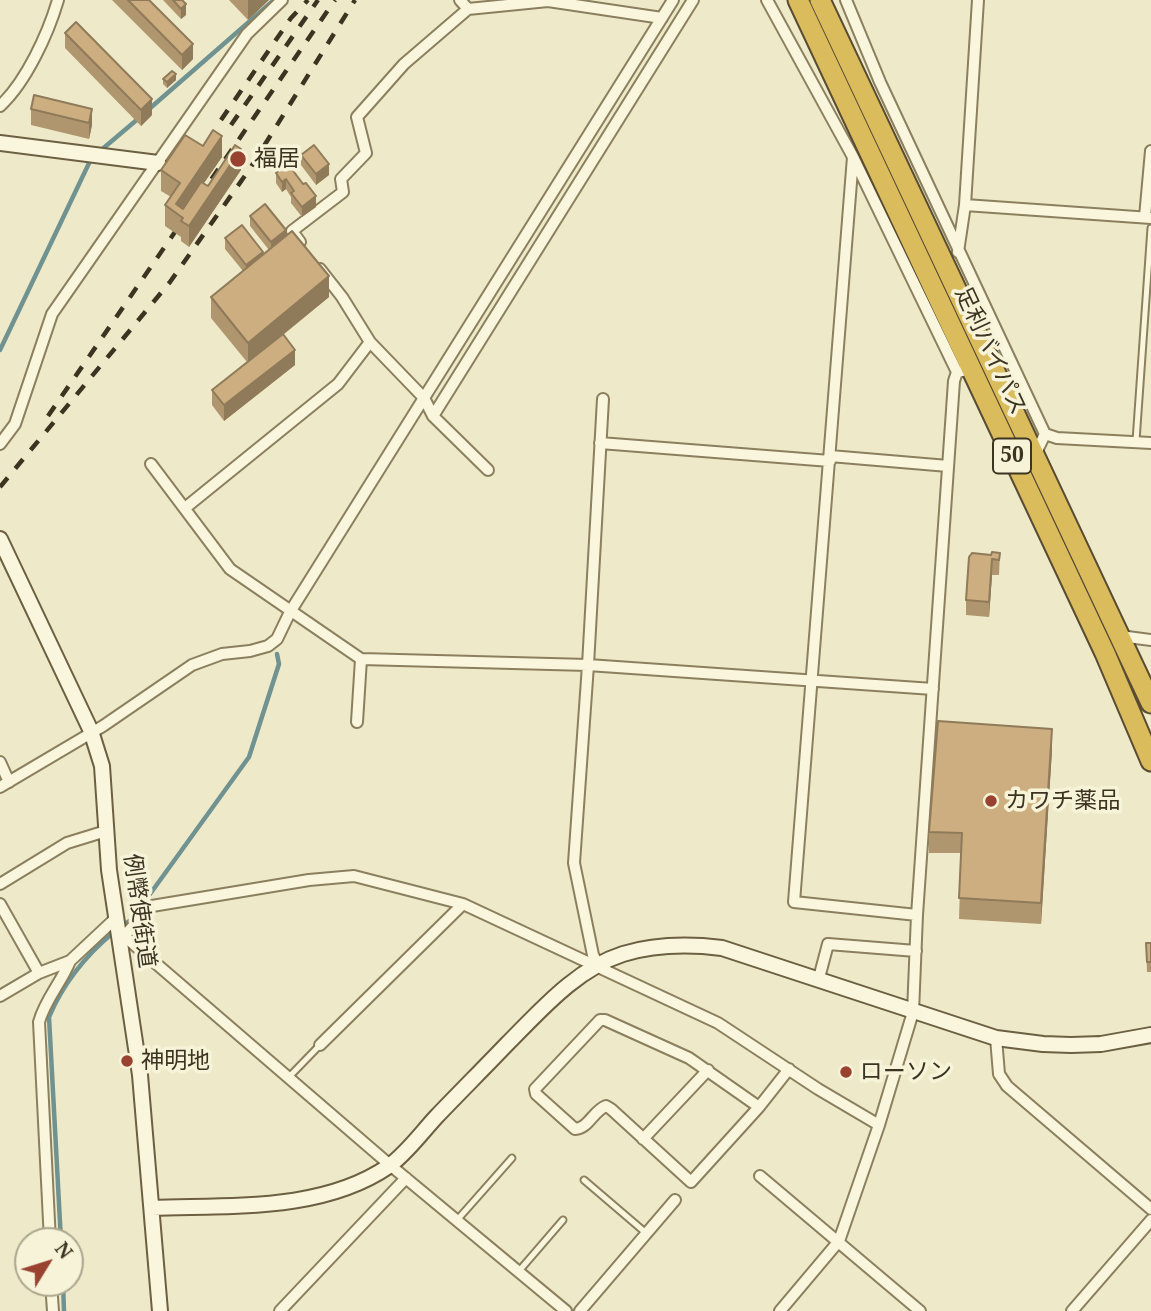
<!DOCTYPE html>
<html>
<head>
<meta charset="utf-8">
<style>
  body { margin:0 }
  #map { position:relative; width:1151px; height:1311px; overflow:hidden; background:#eeeac9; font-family:"Noto Serif",serif }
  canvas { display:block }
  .north { position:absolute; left:14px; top:1227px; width:70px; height:70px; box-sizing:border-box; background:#f6f3d9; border:2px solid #aca68f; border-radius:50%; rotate:52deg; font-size:19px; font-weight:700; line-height:28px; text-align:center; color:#3c3321 }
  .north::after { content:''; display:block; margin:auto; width:24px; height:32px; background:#99422f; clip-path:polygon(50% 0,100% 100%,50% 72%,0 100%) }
</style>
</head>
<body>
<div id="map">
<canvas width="1151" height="1311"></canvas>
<div class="north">N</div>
</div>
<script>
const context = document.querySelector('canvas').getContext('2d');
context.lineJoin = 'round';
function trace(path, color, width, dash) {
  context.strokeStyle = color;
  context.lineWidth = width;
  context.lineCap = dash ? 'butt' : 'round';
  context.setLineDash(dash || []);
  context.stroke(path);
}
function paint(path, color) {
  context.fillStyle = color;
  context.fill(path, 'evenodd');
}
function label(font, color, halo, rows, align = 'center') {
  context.font = font + ' "Noto Serif","Noto Sans JP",serif';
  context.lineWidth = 7;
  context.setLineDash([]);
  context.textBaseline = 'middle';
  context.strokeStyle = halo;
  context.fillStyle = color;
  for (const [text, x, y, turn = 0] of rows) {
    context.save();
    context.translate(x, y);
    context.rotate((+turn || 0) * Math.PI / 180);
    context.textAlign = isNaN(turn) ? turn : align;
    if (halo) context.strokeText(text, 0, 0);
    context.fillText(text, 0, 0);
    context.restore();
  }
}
trace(new Path2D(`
  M148,110L274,0
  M100,151L139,118
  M0,350L91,159
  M121,927L132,919L249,757L279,664L277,654
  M61,1241L49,1017C63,984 86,955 114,932
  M63,1283L64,1311`), '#709290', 4.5);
const lane = new Path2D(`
  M1136,441L1151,228
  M288,1078L320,1045
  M584,1180L646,1233
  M458,1219L512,1158
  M519,1271L563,1220`);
const street = new Path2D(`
  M767,0L853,157L957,372
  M846,0L880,82L1045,434L1035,455
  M468,9L548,1L662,18
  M0,106C26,82 48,34 58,0
  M853,157L794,902L917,915
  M965,205L1151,218
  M1145,217L1151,151
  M300,242L292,231L343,192L341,179L366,153L357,117L404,64L468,9L460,0
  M958,252L965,205L978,0
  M320,269L342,297L370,342L424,398L433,416L488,470
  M433,416L693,0
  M1045,434L1057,438L1151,443
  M600,443L830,461
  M0,444L15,424L52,314L247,34L282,0
  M830,456L948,466
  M151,464L230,569L361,659L588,665L933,689
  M185,508L338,384L370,342
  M1120,636L1151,640
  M357,722L361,659
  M0,762L9,782
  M0,787L103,726L192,665L222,654L250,651L268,646L277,639L290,612L673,0
  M0,884L67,843L106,831
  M0,904L39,973
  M118,930L124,936L152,906L309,880L354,876L463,904L718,1023L818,1089L879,1125
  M124,936L390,1165L566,1311
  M599,966L593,955L574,863L588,665L603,399
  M819,978L828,944L916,951
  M0,996L39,973L70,961L117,917
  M996,1038L999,1074L1007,1086L1151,1209
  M320,1045L463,904
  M759,1107L689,1058L605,1020H600L535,1089L536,1094L575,1129C589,1128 593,1111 606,1106L611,1109L691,1182L759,1107L789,1069
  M643,1139L708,1070
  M760,1176L920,1311
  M50,1241L39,1022C45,1000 61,983 70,961
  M51,1283L53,1311
  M280,1311L406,1178
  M580,1311L675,1200
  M780,1311L839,1241L879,1125L913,1012L917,915L954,381L957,372L971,369
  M1072,1311L1151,1220`);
const secondary = new Path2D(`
  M0,143L158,163
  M0,539L91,731L102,766L109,870L140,1075L160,1311
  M152,1208C230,1205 322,1212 389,1166C407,1153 422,1132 437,1116C460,1092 484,1068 507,1044C541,1010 576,969 623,954C656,944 689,944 722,948L996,1038L1043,1044L1071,1045L1101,1044L1151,1035`);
const highway = new Path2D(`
  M798,0L1105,653L1151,761
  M820,0L1151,703`);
trace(lane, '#8b7f5e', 9);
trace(street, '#8b7f5e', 14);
trace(secondary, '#6d5f41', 18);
trace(highway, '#594c32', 23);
trace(lane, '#f9f6dd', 5);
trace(street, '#f9f6dd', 10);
trace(secondary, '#f9f6dd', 14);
trace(highway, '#dbbc5d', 19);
trace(new Path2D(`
  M221,120L291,18L308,0
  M231,125L318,0
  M48,416L335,0
  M0,487L170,282L249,170L355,0`), '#3c3321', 4.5, [12, 12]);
paint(new Path2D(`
  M112,0H149L193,59L182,70Z
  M163,0H182L186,15L181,19Z
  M229,0H269L248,20Z
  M65,33L152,115L141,126L65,48Z
  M163,79L176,80L167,88L163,84Z
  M34,95L92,125L89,139L31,125V109Z
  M203,146L222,157L204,183L208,186L241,170L189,247L181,241V237L165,226V205L171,197L161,191V170Z
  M301,155L329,175L316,185L301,165Z
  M288,164L316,207L302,217L291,203V197L286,189L282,192L276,183V173Z
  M250,216L286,235L329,297L283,335L295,365L224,421L212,405V390L247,362L211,318V297L243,271L225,249V238L263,255L269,250L250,226Z
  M1000,553L999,575H992L989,617L966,615V600L991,555Z
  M1052,750L1041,924L959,919L961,853H929V832Z
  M1146,943H1151V972H1147Z`), '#af966e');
paint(new Path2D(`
  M248,0H269L248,20Z
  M186,4V15L181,19V9Z
  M193,44V59L182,70V55Z
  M176,74V80L167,88V82Z
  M152,99V115L141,126V110Z
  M92,109V125L89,139V123Z
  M222,136V157L181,216L176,204Z
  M241,149V170L189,247V226Z
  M329,164V175L316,185V174Z
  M286,179V189L282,192V182Z
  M316,196V207L302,217V207Z
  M286,230V240L271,253V242Z
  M263,252V262L246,275V265Z
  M329,276V297L248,363V343Z
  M295,350V365L224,421V405Z
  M992,559V575L989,617V602Z
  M1052,729V750L1041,924V903Z`), '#8f7a5a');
const building = new Path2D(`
  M128,0H149L193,44L182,55Z
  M173,0H182L186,4L181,9Z
  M76,22L152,99L141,110L65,33Z
  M172,71L176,74L167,82L163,79Z
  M34,95L92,109L89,123L31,109Z
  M213,130L222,136L176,204L183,209L201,182L208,186L235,145L241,149L189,226L181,221L183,218L165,205L180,183L161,170L185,135L203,146Z
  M314,145L329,164L316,174L301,155Z
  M288,164L303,184L306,183L316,196L302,207L291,193L294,191L286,179L282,182L276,173Z
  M265,204L286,230L271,242L250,216Z
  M242,225L263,252L246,265L225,238Z
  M292,231L329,276L248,343L211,297Z
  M283,334L295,350L224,405L212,390Z
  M992,552L1000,553L999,560L992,559L989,602L966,600L969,557L972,553L991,555Z
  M938,721L1052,729L1041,903L959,898L962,833L929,832Z
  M1146,943H1151V962H1147Z`);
paint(building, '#ccae80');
trace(building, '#8f7a5a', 2);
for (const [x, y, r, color] of [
  [238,159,9,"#99422f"],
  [991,801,7,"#99422f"],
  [127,1061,7,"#99422f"],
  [846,1072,7,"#99422f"]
]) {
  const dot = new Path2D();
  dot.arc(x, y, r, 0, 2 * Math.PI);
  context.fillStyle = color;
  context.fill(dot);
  trace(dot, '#f6f3d9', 2.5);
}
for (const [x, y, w] of [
  [1012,456,38]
]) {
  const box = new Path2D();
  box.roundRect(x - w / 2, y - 17.5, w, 35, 5);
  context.fillStyle = '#f6f3d9';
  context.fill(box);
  trace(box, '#3c3321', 2);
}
label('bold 21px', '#3c3321', null, [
  ["50",1012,456]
]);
label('23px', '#3c3321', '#f6f3d9', [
  ["福居",254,159],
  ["カワチ薬品",1005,801],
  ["神明地",141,1061],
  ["ローソン",860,1072]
], 'left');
label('23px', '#3c3321', '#f6f3d9', [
  ["足利バイパス",990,351,65],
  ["例幣使街道",139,911,82]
]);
</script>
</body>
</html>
